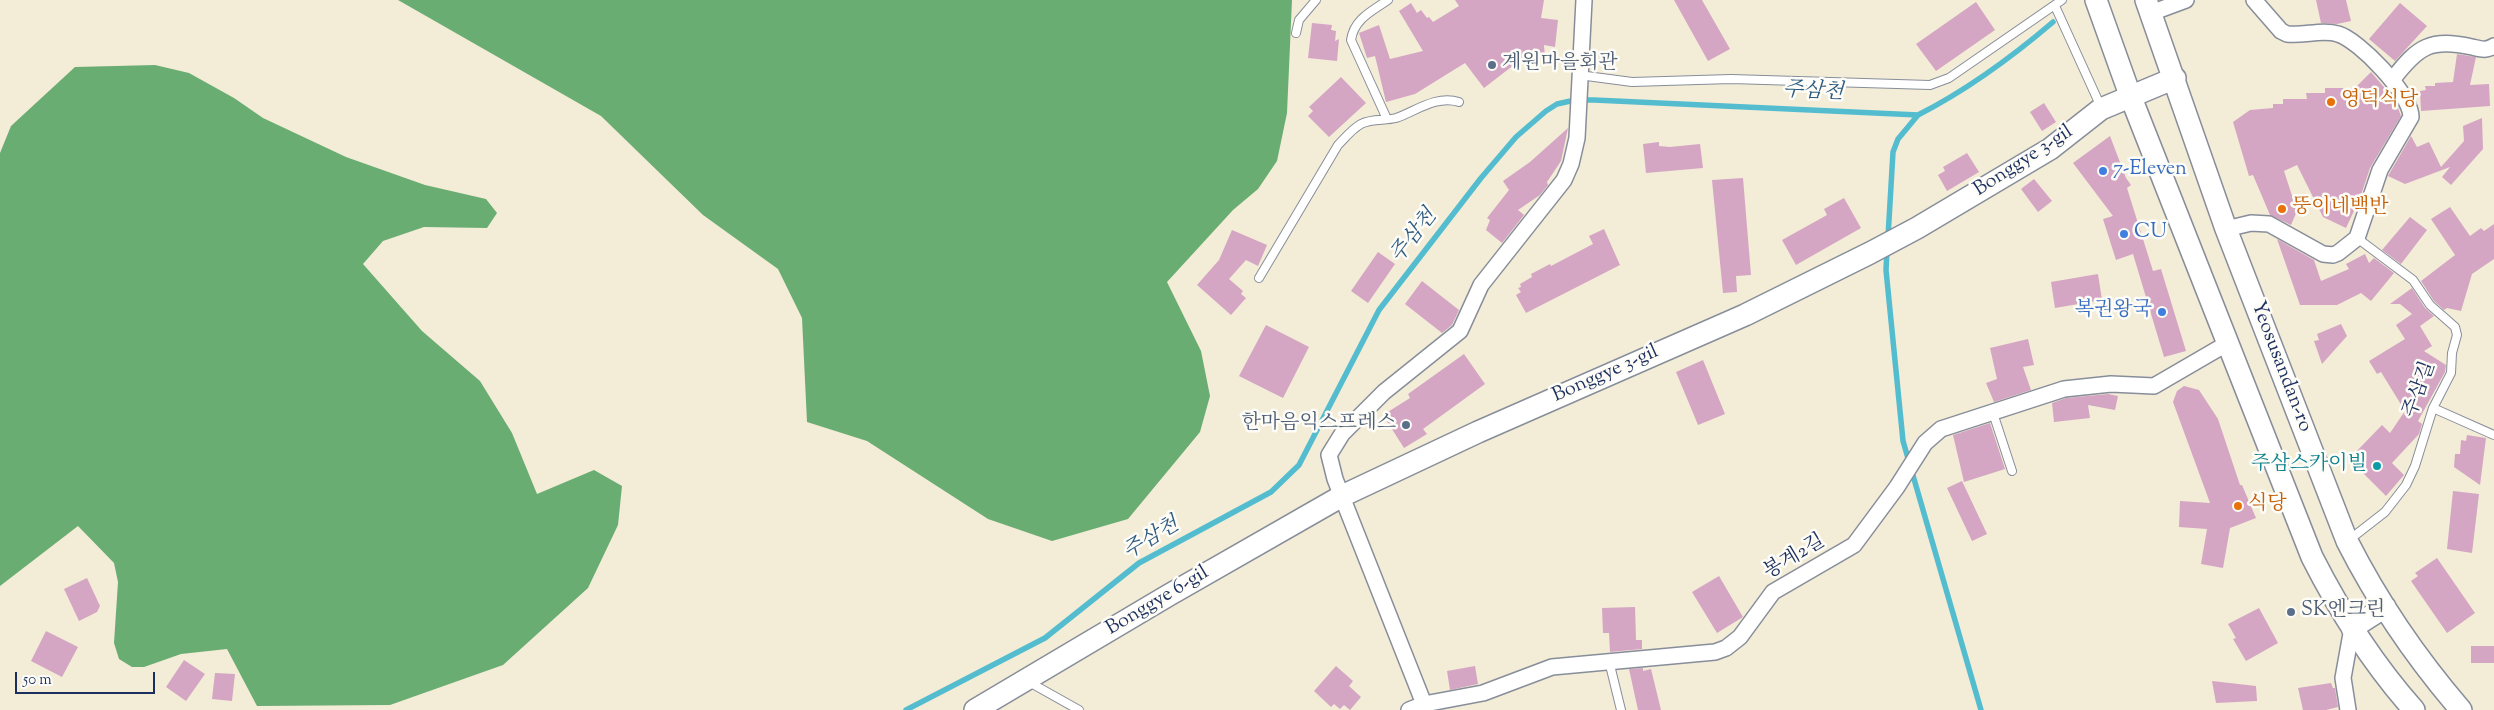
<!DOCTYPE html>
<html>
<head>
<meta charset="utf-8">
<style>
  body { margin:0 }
  #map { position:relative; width:2494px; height:710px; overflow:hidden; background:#f3ecd7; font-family:"Sorts Mill Goudy",serif }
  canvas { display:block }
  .scale { position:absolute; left:15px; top:672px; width:140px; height:22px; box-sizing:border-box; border:2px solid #1b2f5e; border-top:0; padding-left:6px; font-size:15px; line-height:18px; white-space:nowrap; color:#1b2f5e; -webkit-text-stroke:4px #fdfcf7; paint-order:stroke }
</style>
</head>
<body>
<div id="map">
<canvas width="2494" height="710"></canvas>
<div class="scale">50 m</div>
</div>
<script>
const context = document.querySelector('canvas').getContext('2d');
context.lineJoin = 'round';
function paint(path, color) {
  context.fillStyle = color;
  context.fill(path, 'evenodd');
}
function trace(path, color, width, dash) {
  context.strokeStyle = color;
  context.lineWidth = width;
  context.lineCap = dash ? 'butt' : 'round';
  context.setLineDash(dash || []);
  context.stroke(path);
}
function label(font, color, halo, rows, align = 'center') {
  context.font = font + ' "Sorts Mill Goudy","Noto Serif KR",serif';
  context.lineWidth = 5;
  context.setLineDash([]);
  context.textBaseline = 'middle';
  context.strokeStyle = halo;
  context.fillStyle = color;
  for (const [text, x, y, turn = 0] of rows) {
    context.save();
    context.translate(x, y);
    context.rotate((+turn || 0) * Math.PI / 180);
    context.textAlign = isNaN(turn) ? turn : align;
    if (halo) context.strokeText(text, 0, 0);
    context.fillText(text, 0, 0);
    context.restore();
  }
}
paint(new Path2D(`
  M398,0H1292L1287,113L1277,161L1258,189L1233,210L1167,282L1201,351L1210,396L1200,432L1128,519L1052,541L988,519L867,441L807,422L802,318L778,269L703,215L601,116Z
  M155,65L189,73L234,98L263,118L346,157L425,185L486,199L497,213L487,228L424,227L383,241L363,264L422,331L480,381L512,433L537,494L594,470L622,486L618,525L588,588L503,665L390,705L257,706L227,649L181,654L144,667H132L119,659L114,643L118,582L114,563L78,526L0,586V153L11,126L75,67Z`), '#69ad72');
trace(new Path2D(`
  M1888,237L1893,152L1898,139L1918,115
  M1887,249L1886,270L1903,441L1981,710
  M906,710L1045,638L1139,563L1271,492L1299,465L1379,310L1481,178L1516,137L1546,111L1557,104L1575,100H1594L1918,115C1967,90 2012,57 2053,22`), '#53bdcf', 5.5);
paint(new Path2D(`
  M1455,0H1544L1541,18L1558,20L1555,47L1544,45L1545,58L1519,61L1484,88L1465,63L1415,94L1386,102L1375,56L1367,58L1359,33L1379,25L1390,59L1423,51L1399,11L1411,3L1417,13L1421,10L1427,18L1429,17L1433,22L1459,6Z
  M1674,0H1702L1730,49L1708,61Z
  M2316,0H2346L2351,21L2337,24L2321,23Z
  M1976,2L1995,30L1936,71L1916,44Z
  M2400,3L2427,26L2395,61L2369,39Z
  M1312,23L1332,25L1331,30L1336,31L1335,41L1339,39L1337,61L1308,58Z
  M2457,54L2476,57L2470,85L2489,84L2490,106L2421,111L2420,91L2426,90L2425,86H2435V83L2453,82Z
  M2371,72L2395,100L2401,116L2370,168L2360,198L2346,228L2323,217L2297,165L2284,171L2297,211L2291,225L2270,215L2253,175L2249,176L2233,122L2250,110L2273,108V104H2283V99H2307L2306,93H2325V88H2355Z
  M1341,77L1366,103L1329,137L1308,116L1313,111L1309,107Z
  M2044,103L2056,122L2042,131L2030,112Z
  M2482,118L2483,149L2451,185L2442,177L2450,167L2405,184L2388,176L2411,136L2417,147L2429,142L2441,167L2464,141L2463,126Z
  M1568,128L1561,161L1547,182L1548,185L1540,195L1518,210L1524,215L1502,243L1486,230L1490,220L1487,218L1509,190L1503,181L1530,162Z
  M2110,136L2126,178L2131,185L2127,188L2153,271L2161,269L2186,351L2164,357L2133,254L2116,260L2103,219L2113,216L2073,163Z
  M1659,142V146L1670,147L1700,144L1703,168L1646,173L1643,144Z
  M1967,153L1979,172L1947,191L1938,175L1945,171L1943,167Z
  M1743,178L1751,275L1736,276L1737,292L1723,293L1712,180Z
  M2034,179L2052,201L2038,212L2021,189Z
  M1844,198L1861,228L1796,265L1782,240L1827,215L1824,209Z
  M2450,207L2470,236L2481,228L2484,231L2494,224V259L2472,274L2461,311L2447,308L2444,310L2434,301L2421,281L2455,255L2431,219Z
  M2410,217L2427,230L2401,264L2382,250Z
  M1604,229L1620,265L1526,313L1516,295L1521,292L1518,288L1521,287L1520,284L1532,277L1531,274L1550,264L1551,266L1593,244L1589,236Z
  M1232,230L1267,245L1258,266L1246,260L1229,279L1243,291L1241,294L1246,298L1231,315L1197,285L1219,260Z
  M2277,239L2314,260L2321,281L2349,269L2346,264L2365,254L2369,263L2374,258L2394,273L2371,301L2361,293L2337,305H2300Z
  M1378,252L1395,264L1368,303L1351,291Z
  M2098,274L2102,300L2055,308L2051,282Z
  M1422,281L1459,310L1452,325L1442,333L1405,304Z
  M2412,288L2425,308L2434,316L2420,326L2432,346L2424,351L2446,365L2445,372L2418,421L2422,424L2419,434L2392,463L2404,475L2386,496L2358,468L2361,465L2352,456L2382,425L2390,433L2405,411L2381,372L2377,374L2369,361L2405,339L2396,325L2412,314L2400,304H2390Z
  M2341,324L2347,336L2322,364L2314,341L2319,340L2317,334Z
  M1266,325L1309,347L1283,398L1239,376Z
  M2028,339L2034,365L2023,367L2031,390L1994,402L1986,383L1997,379L1990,348Z
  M1464,354L1485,384L1423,429L1427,434L1404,448L1383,415L1410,398L1408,394Z
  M1703,360L1725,414L1698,425L1676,372Z
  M2184,386L2199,390L2218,419L2240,485H2242L2256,518L2230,528L2223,568L2201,564L2207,529L2179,527L2180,501L2210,503L2173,402L2177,391Z
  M2108,394L2118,396L2115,410L2088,405L2090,418L2054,422L2052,403L2066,398Z
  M1990,423L2005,469L1964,482L1953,435Z
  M2467,435L2486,438L2480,485L2454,467L2455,454H2460L2461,440L2466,441Z
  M1962,481L1987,534L1972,541L1947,488Z
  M2453,491L2479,494L2472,553L2447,549Z
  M2437,558L2475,613L2447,633L2411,581L2418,576L2415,573Z
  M1719,576L1743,617L1717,633L1692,592Z
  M87,578L100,606L97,612L79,621L64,589Z
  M1635,607L1636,640H1642V649L1610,652L1609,633H1603L1602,608Z
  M2259,608L2278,643L2246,661L2233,639L2236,638L2228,624Z
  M46,631L78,647L62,677L31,661Z
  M2471,646H2494V663H2471Z
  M184,660L205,674L186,701L166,687Z
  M1336,666L1353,681L1349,686L1361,697L1350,710L1344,705L1340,709L1334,704L1331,707L1314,691Z
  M1475,666L1478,684L1450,690L1447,671Z
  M1643,668V671L1651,669L1661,710H1638L1629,669Z
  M215,673L235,674L232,701L212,699Z
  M2212,681L2256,686L2257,701L2216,703Z
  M2331,683L2333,688H2335L2338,707L2326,710H2303L2298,688Z`), '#d4a6c3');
const lane = new Path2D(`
  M2055,6L2101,107
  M1296,33L1299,20L1316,0
  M1579,75L1632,82L1731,79L1930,85L1949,78L2062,0
  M1387,119L1351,40C1354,19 1372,11 1388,0
  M1259,278L1338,145C1345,138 1352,129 1361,124C1372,118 1385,121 1396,118C1416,111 1436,95 1459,102
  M2433,408L2494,435
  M1993,413L2012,471
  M2349,540L2385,512L2406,485L2415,466L2433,408L2451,373L2452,353L2457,335L2455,327L2430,305L2413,280L2357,238
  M1609,661L1621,710
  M1029,682L1079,710`);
const street = new Path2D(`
  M2151,13L2186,0
  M2393,79C2418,46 2431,38 2472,47C2481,49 2486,51 2494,46
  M2226,229L2251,223L2269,224L2323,254L2333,255L2338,253L2357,238L2380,170L2411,117C2411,94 2359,40 2338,34C2322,29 2304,36 2287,34L2281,31L2254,0
  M1424,704L1335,479L1329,455L1342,434L1384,392L1460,331L1481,285L1564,180L1571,164L1577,138L1584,0
  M1409,710L1424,704L1483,693L1552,667L1715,652L1726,648L1740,637L1773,592L1854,545L1897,487L1925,443L1941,429L2064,389L2111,384L2154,386L2228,343
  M2348,710L2343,678L2352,628`);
const secondary = new Path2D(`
  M2096,0L2130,95L2312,557C2340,612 2373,664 2414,710
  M2146,0L2226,229L2347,541C2378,602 2417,659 2461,710
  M2352,628L2385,607
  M975,710L1169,595L1342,496L1478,432L1745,315L1870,253L1917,228L2050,149L2101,109L2175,78`);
trace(lane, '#878e9a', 10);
trace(street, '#878e9a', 18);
trace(secondary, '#878e9a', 24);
trace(lane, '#fff', 8);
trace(street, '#fff', 15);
trace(secondary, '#fff', 21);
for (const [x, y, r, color] of [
  [1492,65,5,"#5c6f8a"],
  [2331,102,5,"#e8710a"],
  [2103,171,5,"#3f7fe0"],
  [2282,209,5,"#e8710a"],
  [2124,234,5,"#3f7fe0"],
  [2162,312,5,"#3f7fe0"],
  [1406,425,5,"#5c6f8a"],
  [2377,466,5,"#0f9aa8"],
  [2238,506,5,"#e8710a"],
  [2291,612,5,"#5c6f8a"]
]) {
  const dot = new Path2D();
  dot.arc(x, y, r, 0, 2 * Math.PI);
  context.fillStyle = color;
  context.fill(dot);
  trace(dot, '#fdfcf7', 2);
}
label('20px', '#4e5e75', '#fdfcf7', [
  ["계원마을회관",1502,65],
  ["한마음익스프레스",1396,425,"right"],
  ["SK엔크린",2301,612]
], 'left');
label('20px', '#c56008', '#fdfcf7', [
  ["영덕식당",2341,102],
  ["뚱이네백반",2292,209],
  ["식당",2248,506]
], 'left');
label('20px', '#1b2f5e', '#fdfcf7', [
  ["Bonggye 3-gil",2024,162,-33],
  ["Yeosusandan-ro",2280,367,69],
  ["Bonggye 3-gil",1606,375,-24],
  ["주삼길",2421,390,-70],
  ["봉계2길",1795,558,-31],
  ["Bonggye 6-gil",1158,602,-31]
]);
label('20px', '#366cbe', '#fdfcf7', [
  ["7-Eleven",2113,171],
  ["CU",2134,234],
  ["복권왕국",2152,312,"right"]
], 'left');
label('20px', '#0d838f', '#fdfcf7', [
  ["주삼스카이빌",2367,466]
], 'right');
label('italic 21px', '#2c5a80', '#fdfcf7', [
  ["주삼천",1813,93,3],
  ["주삼천",1415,237,-52],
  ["주삼천",1152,540,-31]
]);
</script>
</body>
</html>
